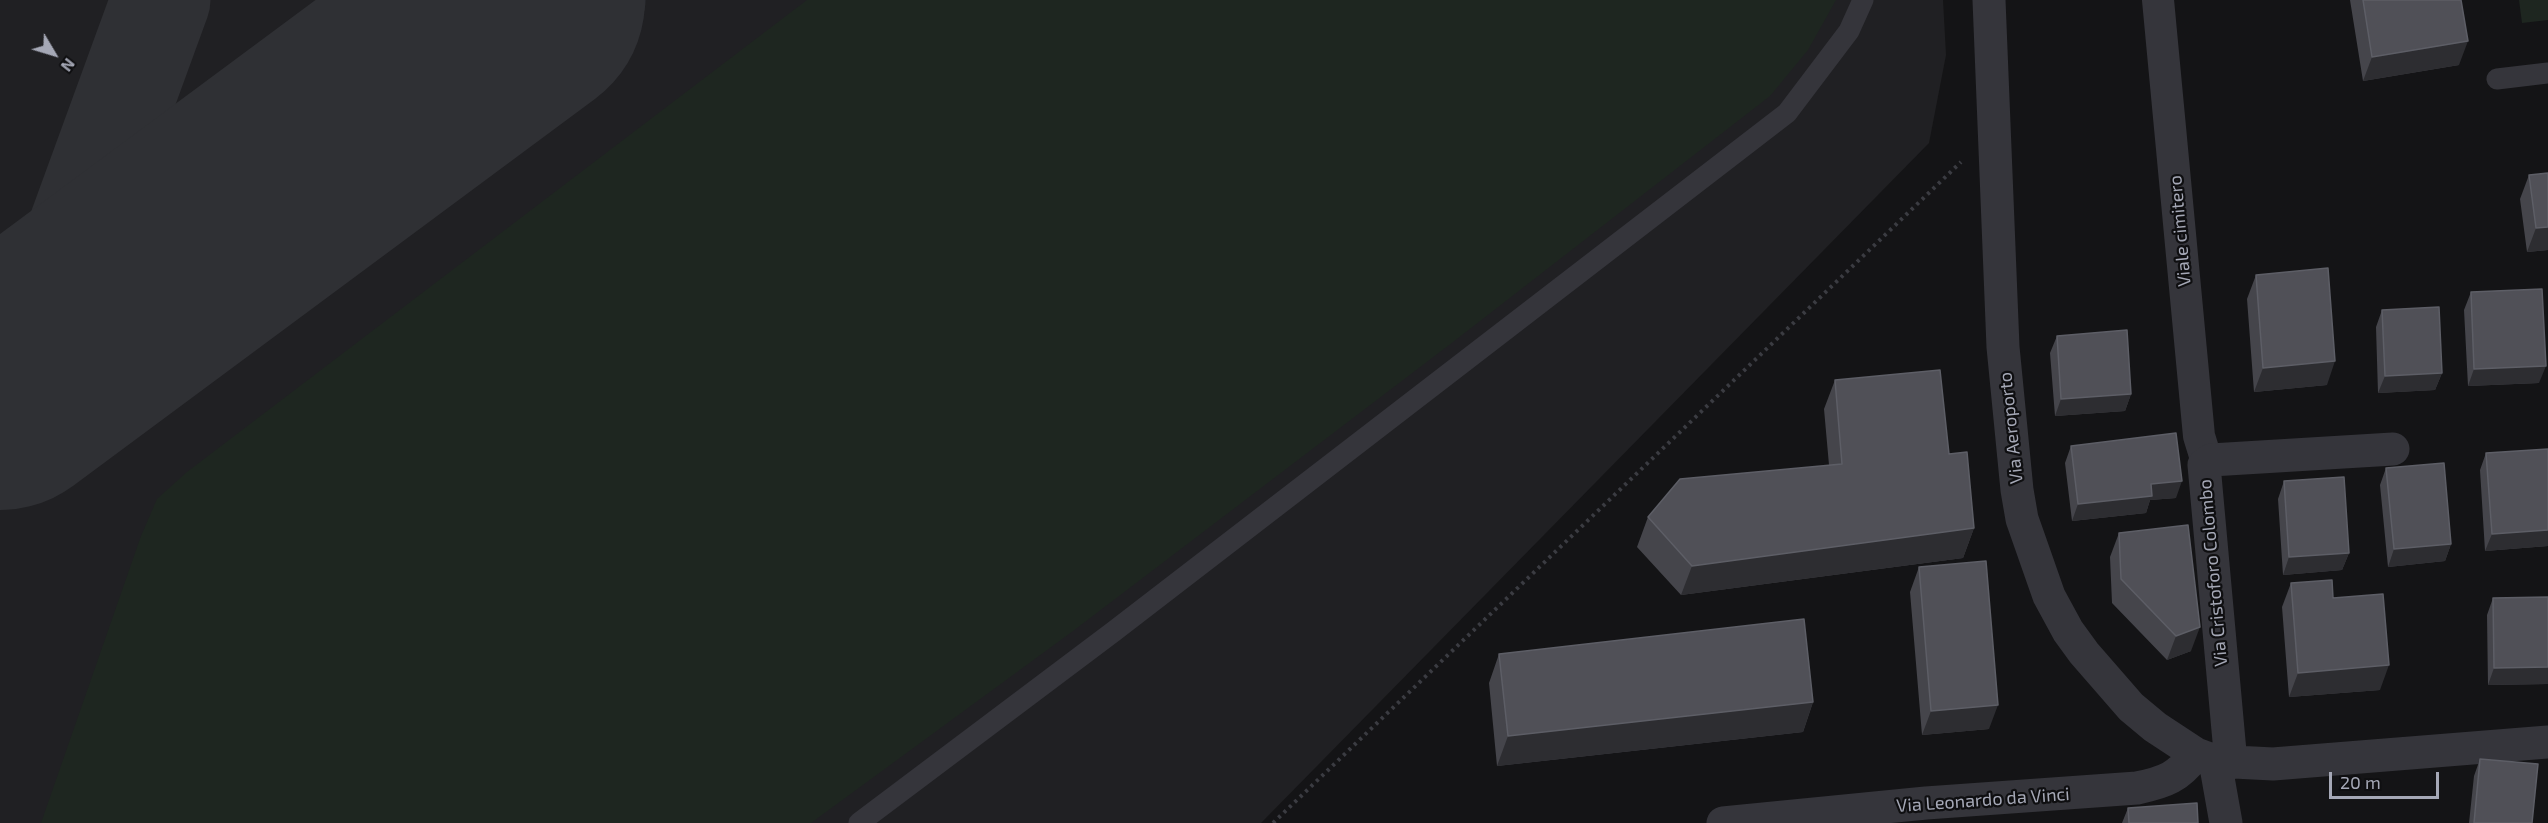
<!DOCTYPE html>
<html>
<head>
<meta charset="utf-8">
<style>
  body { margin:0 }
  #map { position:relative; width:2548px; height:823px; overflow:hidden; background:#141416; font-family:"Exo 2",sans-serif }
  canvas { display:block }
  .north { position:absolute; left:24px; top:24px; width:60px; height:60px; -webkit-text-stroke:4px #0f0f11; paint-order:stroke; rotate:128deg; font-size:16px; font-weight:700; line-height:24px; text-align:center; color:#a5a8b6 }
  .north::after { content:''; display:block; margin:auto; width:21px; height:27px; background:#a5a8b6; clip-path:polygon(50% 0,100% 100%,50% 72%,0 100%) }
  .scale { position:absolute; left:2329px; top:772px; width:110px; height:27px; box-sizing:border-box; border:3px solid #a5a8b6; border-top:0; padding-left:8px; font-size:18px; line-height:21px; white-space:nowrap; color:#a5a8b6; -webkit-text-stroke:4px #0f0f11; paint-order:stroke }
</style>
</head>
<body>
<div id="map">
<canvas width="2548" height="823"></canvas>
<div class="north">N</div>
<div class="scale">20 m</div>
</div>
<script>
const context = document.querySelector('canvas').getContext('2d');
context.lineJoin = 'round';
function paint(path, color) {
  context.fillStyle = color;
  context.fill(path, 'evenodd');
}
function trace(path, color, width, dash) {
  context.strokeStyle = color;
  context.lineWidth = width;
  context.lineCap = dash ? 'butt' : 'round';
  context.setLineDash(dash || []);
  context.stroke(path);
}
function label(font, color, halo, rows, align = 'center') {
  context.font = font + ' "Exo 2",sans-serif';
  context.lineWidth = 4.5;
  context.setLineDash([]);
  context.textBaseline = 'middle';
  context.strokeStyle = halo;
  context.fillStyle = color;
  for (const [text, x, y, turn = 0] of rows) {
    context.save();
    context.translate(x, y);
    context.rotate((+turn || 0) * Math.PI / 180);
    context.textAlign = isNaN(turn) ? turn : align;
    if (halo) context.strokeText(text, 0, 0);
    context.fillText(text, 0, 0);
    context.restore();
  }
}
paint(new Path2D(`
  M0,0H1943L1946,55L1929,143L1261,823H0Z`), '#202023');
paint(new Path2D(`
  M807,0H1836L1808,50L1770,96L1453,342L1073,631L811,823H41L141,536L157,499L187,472Z
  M2519,0H2548V20L2522,23Z`), '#1e2620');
trace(new Path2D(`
  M227,236L499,31L527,16L596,0
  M0,441L161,0`), '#2f3034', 99);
trace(new Path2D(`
  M0,387L522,0`), '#2f3034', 246);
trace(new Path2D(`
  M1273,823L1961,162`), '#3b3c42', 4, [3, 4.5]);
trace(new Path2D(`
  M2497,79L2548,73
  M859,823L1113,632L1787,113L1849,31L1863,0`), '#35353b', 21);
trace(new Path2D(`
  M2158,0L2199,436L2207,462`), '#35353b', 32);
trace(new Path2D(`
  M1989,0L2003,347L2017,490L2022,519L2049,596L2068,631L2084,653L2131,707L2155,727L2196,754L2215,761L2273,764L2548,742
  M2215,761L2226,823
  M2231,763L2204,465L2211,460L2393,449
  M1723,823L1926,803L2137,788C2166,782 2178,777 2196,754`), '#35353b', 33);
paint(new Path2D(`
  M2350,0H2461L2459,65L2363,81Z
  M2548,173V250L2527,252L2520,199L2529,175Z
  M2256,275L2327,385L2254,392L2247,299Z
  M2471,292L2539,383L2468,386L2464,310Z
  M2382,310L2442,373L2435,390L2378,393L2376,327Z
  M2057,336L2131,394L2125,411L2055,416L2050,353Z
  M1835,380L1949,454L1974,528L1963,558L1681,595L1637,547L1648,517L1829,465L1824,409Z
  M2071,446L2176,498L2150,500L2146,513L2072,521L2065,463Z
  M2548,449V546L2485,551L2480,470L2486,453Z
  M2386,468L2451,544L2445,561L2388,567L2380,485Z
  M2284,481L2349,553L2342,570L2283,575L2278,499Z
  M2119,533L2191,651L2167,660L2112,603L2110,557Z
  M1919,567L1989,729L1922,735L1910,592Z
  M2291,583L2333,598L2380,690L2289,697L2282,607Z
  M2548,597V684L2488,685L2487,615L2493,598Z
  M1499,654L1813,702L1803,732L1497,766L1489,683Z
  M2480,759L2532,823H2469L2474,776Z
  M2128,808L2198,823H2122Z`), '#45454b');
paint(new Path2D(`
  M2468,41L2459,65L2363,81L2372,57Z
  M2548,227V250L2527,252L2536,228Z
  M2335,361L2327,385L2254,392L2263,368Z
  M2546,366L2539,383L2468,386L2474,369Z
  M2442,373L2435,390L2378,393L2385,376Z
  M2131,394L2125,411L2055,416L2061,399Z
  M2182,481L2176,498L2150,500L2146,513L2072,521L2078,504L2151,484Z
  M1974,528L1963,558L1681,595L1692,566Z
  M2548,530V546L2485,551L2492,534Z
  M2451,544L2445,561L2388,567L2394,549Z
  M2349,553L2342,570L2283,575L2289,557Z
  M2200,627L2191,651L2167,660L2176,636Z
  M2389,665L2380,690L2289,697L2298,673Z
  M2548,667V684L2488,685L2494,668Z
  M1813,702L1803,732L1497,766L1508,736Z
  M1998,705L1989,729L1922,735L1931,711Z`), '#2d2d31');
const building = new Path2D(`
  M2363,0H2461L2468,41L2372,57Z
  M2548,173V227L2536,228L2529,175Z
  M2328,268L2335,361L2263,368L2256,275Z
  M2542,289L2546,366L2474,369L2471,292Z
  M2439,307L2442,373L2385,376L2382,310Z
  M2127,330L2131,394L2061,399L2057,336Z
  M1940,370L1949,454L1967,452L1974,528L1692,566L1648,517L1680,479L1842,464L1835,380Z
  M2176,433L2182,481L2151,484L2152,496L2078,504L2071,446Z
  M2548,449V530L2492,534L2486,453Z
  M2444,463L2451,544L2394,549L2386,468Z
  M2344,477L2349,553L2289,557L2284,481Z
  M2188,525L2200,627L2176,636L2121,579L2119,533Z
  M1986,561L1998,705L1931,711L1919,567Z
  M2332,580L2333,598L2383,594L2389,665L2298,673L2291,583Z
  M2548,597V667L2494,668L2493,598Z
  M1804,619L1813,702L1508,736L1499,654Z
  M2480,759L2538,764L2532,823H2474Z
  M2197,803L2198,823H2129L2128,808Z`);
paint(building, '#505057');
trace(building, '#5d5e66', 1.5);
label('18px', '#a5a8b6', '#0f0f11', [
  ["Viale cimitero",2180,231,-95],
  ["Via Aeroporto",2011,428,-96],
  ["Via Cristoforo Colombo",2213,573,-95],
  ["Via Leonardo da Vinci",1983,800,-4]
]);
</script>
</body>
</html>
